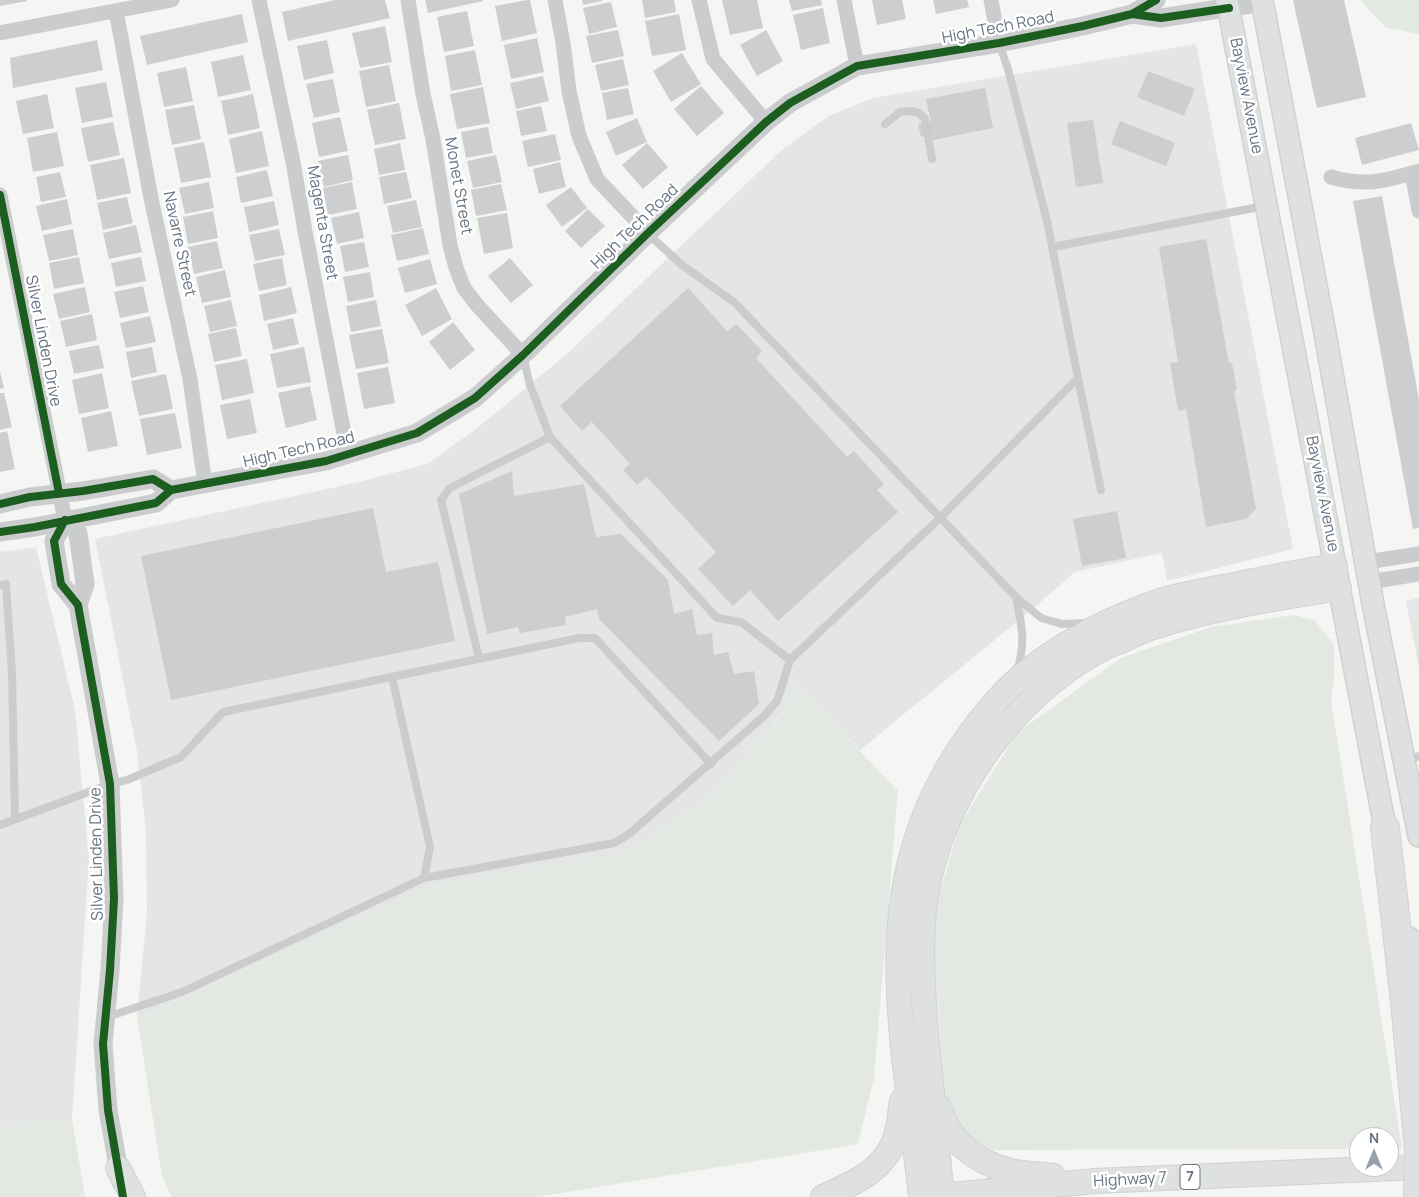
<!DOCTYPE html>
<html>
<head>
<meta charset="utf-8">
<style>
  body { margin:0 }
  #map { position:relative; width:1419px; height:1197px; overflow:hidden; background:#f5f5f4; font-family:Manrope,sans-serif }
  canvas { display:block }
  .north { position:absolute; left:1349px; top:1127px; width:50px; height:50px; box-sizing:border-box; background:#fff; border:1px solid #c2c7cd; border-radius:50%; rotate:0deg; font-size:14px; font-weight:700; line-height:20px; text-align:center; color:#667483 }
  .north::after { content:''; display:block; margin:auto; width:18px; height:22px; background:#98a1ab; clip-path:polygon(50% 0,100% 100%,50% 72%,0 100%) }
</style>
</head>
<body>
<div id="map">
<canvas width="1419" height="1197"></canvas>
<div class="north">N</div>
</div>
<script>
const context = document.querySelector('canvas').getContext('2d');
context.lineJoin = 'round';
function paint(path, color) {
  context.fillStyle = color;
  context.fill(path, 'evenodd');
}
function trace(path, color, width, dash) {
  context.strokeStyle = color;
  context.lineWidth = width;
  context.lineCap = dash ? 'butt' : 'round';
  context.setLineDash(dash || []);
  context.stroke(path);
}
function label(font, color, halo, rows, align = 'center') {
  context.font = font + ' Manrope,sans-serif';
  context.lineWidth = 5;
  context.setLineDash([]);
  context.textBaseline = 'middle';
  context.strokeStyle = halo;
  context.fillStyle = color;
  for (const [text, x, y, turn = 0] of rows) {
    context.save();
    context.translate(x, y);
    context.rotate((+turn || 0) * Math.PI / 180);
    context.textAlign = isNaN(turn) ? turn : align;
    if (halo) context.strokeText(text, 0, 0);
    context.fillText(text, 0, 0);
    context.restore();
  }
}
paint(new Path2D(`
  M1196,44L1293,549L1167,581L1162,553L1075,572L1029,612L860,750L792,681L789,705L716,794L627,853L432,884L189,995L137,1017L147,912L146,833L137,751L95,539L359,482L427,464L476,429L568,353L784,148L829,116L873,98Z
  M36,547L75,710L89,858L72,1120L0,1126V552Z
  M1419,598V668L1406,601Z`), '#e4e5e5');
paint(new Path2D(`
  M1360,0H1419V34L1385,27Z
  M1294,615L1314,620L1334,644V678L1331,700L1402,1149H1389V1137H1359V1149L993,1150L962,1137L944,1094L932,919L960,824L1018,732L1121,658L1211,627Z
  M792,680L898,791L874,1078L858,1144L537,1197H171L162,1176L137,1017L189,995L432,884L627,853L716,794L789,706Z
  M72,1120L85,1197H0V1126Z`), '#e4e8e2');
paint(new Path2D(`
  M0,0H27V1L0,6Z
  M335,0H385L390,18L288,41L282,12Z
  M425,0H483V1L428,13Z
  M527,0H530L537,33L502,41L495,6Z
  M582,0H602V1L583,5Z
  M642,0H674L676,12L645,18Z
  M722,0H757L763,28L730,35Z
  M789,0H821L822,5L792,11Z
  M872,0H902L906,19L877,25Z
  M933,0H967L969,7L936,14Z
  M1293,0H1344L1366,97L1317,108Z
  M611,2L617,27L589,34L583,8Z
  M823,8L830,43L801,50L793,15Z
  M467,11L474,46L444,52L437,17Z
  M242,14L248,42L147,65L140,36Z
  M679,14L686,50L652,56L645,21Z
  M385,26L392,62L360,68L352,33Z
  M618,30L624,56L592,63L586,36Z
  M766,30L783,61L757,76L740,45Z
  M537,38L544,72L511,79L504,45Z
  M97,40L103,70L13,88L10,58Z
  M327,40L334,73L304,80L297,46Z
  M475,50L482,85L451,91L445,56Z
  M682,53L701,84L671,102L653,71Z
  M243,55L251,90L218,97L211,62Z
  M623,59L629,85L601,91L595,65Z
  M389,65L396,101L366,107L359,71Z
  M186,67L193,101L164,107L157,73Z
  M1148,71L1195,89L1184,116L1137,97Z
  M543,76L549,101L516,109L510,83Z
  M333,79L340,112L314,118L306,84Z
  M106,82L113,117L82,123L75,88Z
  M701,86L724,113L697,136L674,109Z
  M483,87L490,123L457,129L450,94Z
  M628,88L634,114L607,120L602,93Z
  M985,88L993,128L933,140L932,135L921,137L918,124L931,122L926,99Z
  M47,94L54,128L23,134L16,101Z
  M253,94L260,128L228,135L221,101Z
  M399,103L406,139L375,145L367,110Z
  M194,105L201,139L172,145L165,110Z
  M541,106L547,131L521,136L516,111Z
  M340,117L348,151L319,157L312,123Z
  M637,118L647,142L616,156L606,132Z
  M1093,120L1103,183L1076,187L1067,123Z
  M1120,121L1175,143L1166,166L1111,144Z
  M113,122L120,155L88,162L81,128Z
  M1411,123L1419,150L1362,165L1355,138Z
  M488,127L493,153L466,158L461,132Z
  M262,131L269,166L236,173L229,139Z
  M57,132L64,166L33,172L27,138Z
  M555,134L561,160L528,167L522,141Z
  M204,142L211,177L181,183L174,148Z
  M400,143L405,170L379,175L374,149Z
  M647,143L668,167L643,189L622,165Z
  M348,155L353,180L324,187L318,161Z
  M496,155L502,182L473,188L467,161Z
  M124,158L131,193L97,200L90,165Z
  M560,162L566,187L539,194L533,169Z
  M267,170L273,196L241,203L236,177Z
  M60,172L66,197L41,202L36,177Z
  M406,172L412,198L384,204L379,177Z
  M209,182L214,208L185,214L179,188Z
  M352,182L357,209L328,215L323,188Z
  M501,184L507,210L476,216L471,190Z
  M571,187L587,208L562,227L546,205Z
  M1382,196L1419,400V528L1413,529L1353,201Z
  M127,197L133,223L103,230L97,203Z
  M67,199L72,224L42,231L36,206Z
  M416,200L422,227L393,233L387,206Z
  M274,201L279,225L249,232L244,207Z
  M588,209L605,226L581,248L565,231Z
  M213,211L218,238L188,244L183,217Z
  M359,212L364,238L337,244L331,218Z
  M507,213L513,248L484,254L477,218Z
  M136,225L142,252L109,259L103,233Z
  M423,228L429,254L397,261L391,235Z
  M73,229L78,255L49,261L43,235Z
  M279,229L285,255L255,261L249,235Z
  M1206,239L1229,363H1232L1237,390L1234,391L1256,509L1246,519L1206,527L1186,409L1178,411L1170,363L1178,362L1159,247Z
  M217,241L223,268L194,274L188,247Z
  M364,242L369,267L345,272L340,246Z
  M79,257L84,283L54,289L49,263Z
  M141,257L146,281L116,287L111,263Z
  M282,258L287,285L259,291L253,264Z
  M510,258L533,285L511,303L488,276Z
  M430,259L437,284L405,293L398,268Z
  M225,270L231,297L202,303L196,277Z
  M370,272L374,297L348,302L343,277Z
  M143,286L149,312L120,318L114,292Z
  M85,287L90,312L59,319L53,294Z
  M291,287L297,313L264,321L259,295Z
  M436,288L452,319L422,336L405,305Z
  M688,288L727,331L736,324L762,351L756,358L847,457L854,451L884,484L877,490L898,512L778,621L750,590L733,606L698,569L716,552L647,477L637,485L623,470L630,464L592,422L582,431L560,406Z
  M231,300L237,326L210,332L204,306Z
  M376,300L381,326L351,332L346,306Z
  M92,314L97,340L66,347L60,321Z
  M150,316L156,342L126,348L120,323Z
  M293,318L299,344L273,350L267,324Z
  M453,322L475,350L450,370L429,342Z
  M236,328L242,356L214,362L208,334Z
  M382,329L389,363L356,369L349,335Z
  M99,345L104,368L74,374L69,351Z
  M152,347L157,372L131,378L126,352Z
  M304,347L311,382L277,388L270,354Z
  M247,359L254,393L222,400L215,365Z
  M388,367L395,403L364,409L357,373Z
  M0,372L4,388L0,389Z
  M102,373L109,408L79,414L72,380Z
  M166,374L173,409L139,416L131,381Z
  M310,386L317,420L286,428L278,393Z
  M0,393H4L12,427L0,430Z
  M250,399L257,433L227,439L220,405Z
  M111,411L118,446L88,452L81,418Z
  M175,413L182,448L147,455L140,419Z
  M7,431L15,469L0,472V433Z
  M512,471L514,496L584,484L596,537L621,534L668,580L674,614L692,609L697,635L712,633L714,655L728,652L734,674L754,671L759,704L719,741L599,619L597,609L565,617L566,625L520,633L518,627L487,634L459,494Z
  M373,508L386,572L438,562L455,641L171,700L141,556Z
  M1117,511L1126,558L1082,566L1073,519Z`), '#cdcecf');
const secondary = new Path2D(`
  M1227,0L1388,843
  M1262,0L1324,328L1373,604L1419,836
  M1409,938L1419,987`);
const primary = new Path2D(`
  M939,1107C948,1140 974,1161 1007,1170C1022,1174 1038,1174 1053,1176
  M118,1168L133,1197
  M823,1197C855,1183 888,1169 897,1132C900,1122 900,1111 902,1101
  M921,1197C912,1111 895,1024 899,937C903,856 929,786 979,722C990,708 1001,694 1015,682C1053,648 1099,624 1146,606C1172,596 1202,591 1229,586C1264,579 1300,571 1335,566
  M931,1197L1095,1181L1419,1167
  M942,1197C937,1142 931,1088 926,1033C923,988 919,940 926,895C943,796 1010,700 1098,651C1106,646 1116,643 1125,639C1134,635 1143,630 1153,627C1213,608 1277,598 1339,588`);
const motorway = new Path2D(`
  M1385,828L1404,992L1419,1149`);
trace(secondary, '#d1d1d2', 24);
trace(primary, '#d1d1d2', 26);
trace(motorway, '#d1d2d2', 30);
trace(new Path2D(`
  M885,124L900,112L911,111L919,113L925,119L932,159
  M648,234L682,265L735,303L1016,597L1041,618L1062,624L1088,623
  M1053,247L1264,206
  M523,356L530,385L550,437L717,618L741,622L790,660
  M1078,378L1101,490
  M0,585L6,584L12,673L15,819
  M1016,597C1022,627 1026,642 1017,671
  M479,658L441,500L450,488L550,437
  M392,677L430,847L424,878
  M1406,760L1419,756
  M0,825L110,784L127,780L181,757L223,712L579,638H595L711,764
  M107,1017L182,992L424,878L614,843L629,834L764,716L777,701L790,660L940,518L1078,378L1047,221L1008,69L999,43`), '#cacccd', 8);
trace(new Path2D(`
  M259,0L293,162L305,231L348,454
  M408,0L423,94L433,139L450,245L456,268L464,288L477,305L523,355
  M555,0L563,43L569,91L579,136L597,179L648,233
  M699,0L713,59L766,122
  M844,0L857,66
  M991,0L999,43
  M116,11L151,198L190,379L205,484
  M0,33L172,0
  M1412,173L1419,211
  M1331,177C1365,187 1386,181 1419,171
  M0,195L65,520
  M1366,562L1419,554
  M1370,582L1419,574`), '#cacccd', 15);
trace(new Path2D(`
  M1132,14L1161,18L1263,2
  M0,504L30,497L83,491L153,479L171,490
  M65,520L54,541L61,584L78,605L110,784L114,899L110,970L103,1044L108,1110L121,1182
  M65,520L78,533L85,584L78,605
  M0,532L35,527L156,503L171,490L326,461L417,433L475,398L523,355L648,233L766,122L790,103L857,66L999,43L1083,26L1132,14L1156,0`), '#cacccd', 19);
trace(secondary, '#dfe0e0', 21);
trace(primary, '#dfe0e0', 24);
trace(motorway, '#dfe0e0', 28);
const motorwayBridge = new Path2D(`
  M1418,1197L1419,1149`);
trace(motorwayBridge, '#d1d2d2', 30, []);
trace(motorwayBridge, '#dfe0e0', 28);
trace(new Path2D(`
  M1132,14L1161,18L1229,8
  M0,195L59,493
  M0,504L30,497L83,491L153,479L171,490
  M65,520L54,541L61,584L78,605L110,784L114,899L110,970L103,1044L108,1110L123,1197
  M0,532L35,527L156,503L171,490L326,461L417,433L475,398L523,355L648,233L766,122L790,103L857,66L999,43L1083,26L1132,14L1156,0`), '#1b5e20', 8);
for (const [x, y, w] of [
  [1190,1177,20]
]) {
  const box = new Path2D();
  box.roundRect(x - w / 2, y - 12.5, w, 25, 4);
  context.fillStyle = '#fff';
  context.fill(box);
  trace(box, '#667483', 1);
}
label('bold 15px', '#667483', null, [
  ["7",1190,1177]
]);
label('16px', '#667483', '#fff', [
  ["High Tech Road",998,28,-11],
  ["Bayview Avenue",1246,96,79],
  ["Monet Street",458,186,80],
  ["Magenta Street",322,223,80],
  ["High Tech Road",635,227,-44],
  ["Navarre Street",179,244,78],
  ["Silver Linden Drive",43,341,79],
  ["High Tech Road",299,450,-13],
  ["Bayview Avenue",1322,494,79],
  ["Silver Linden Drive",97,854,-91],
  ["Highway 7",1130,1180,-3]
]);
</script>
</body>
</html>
